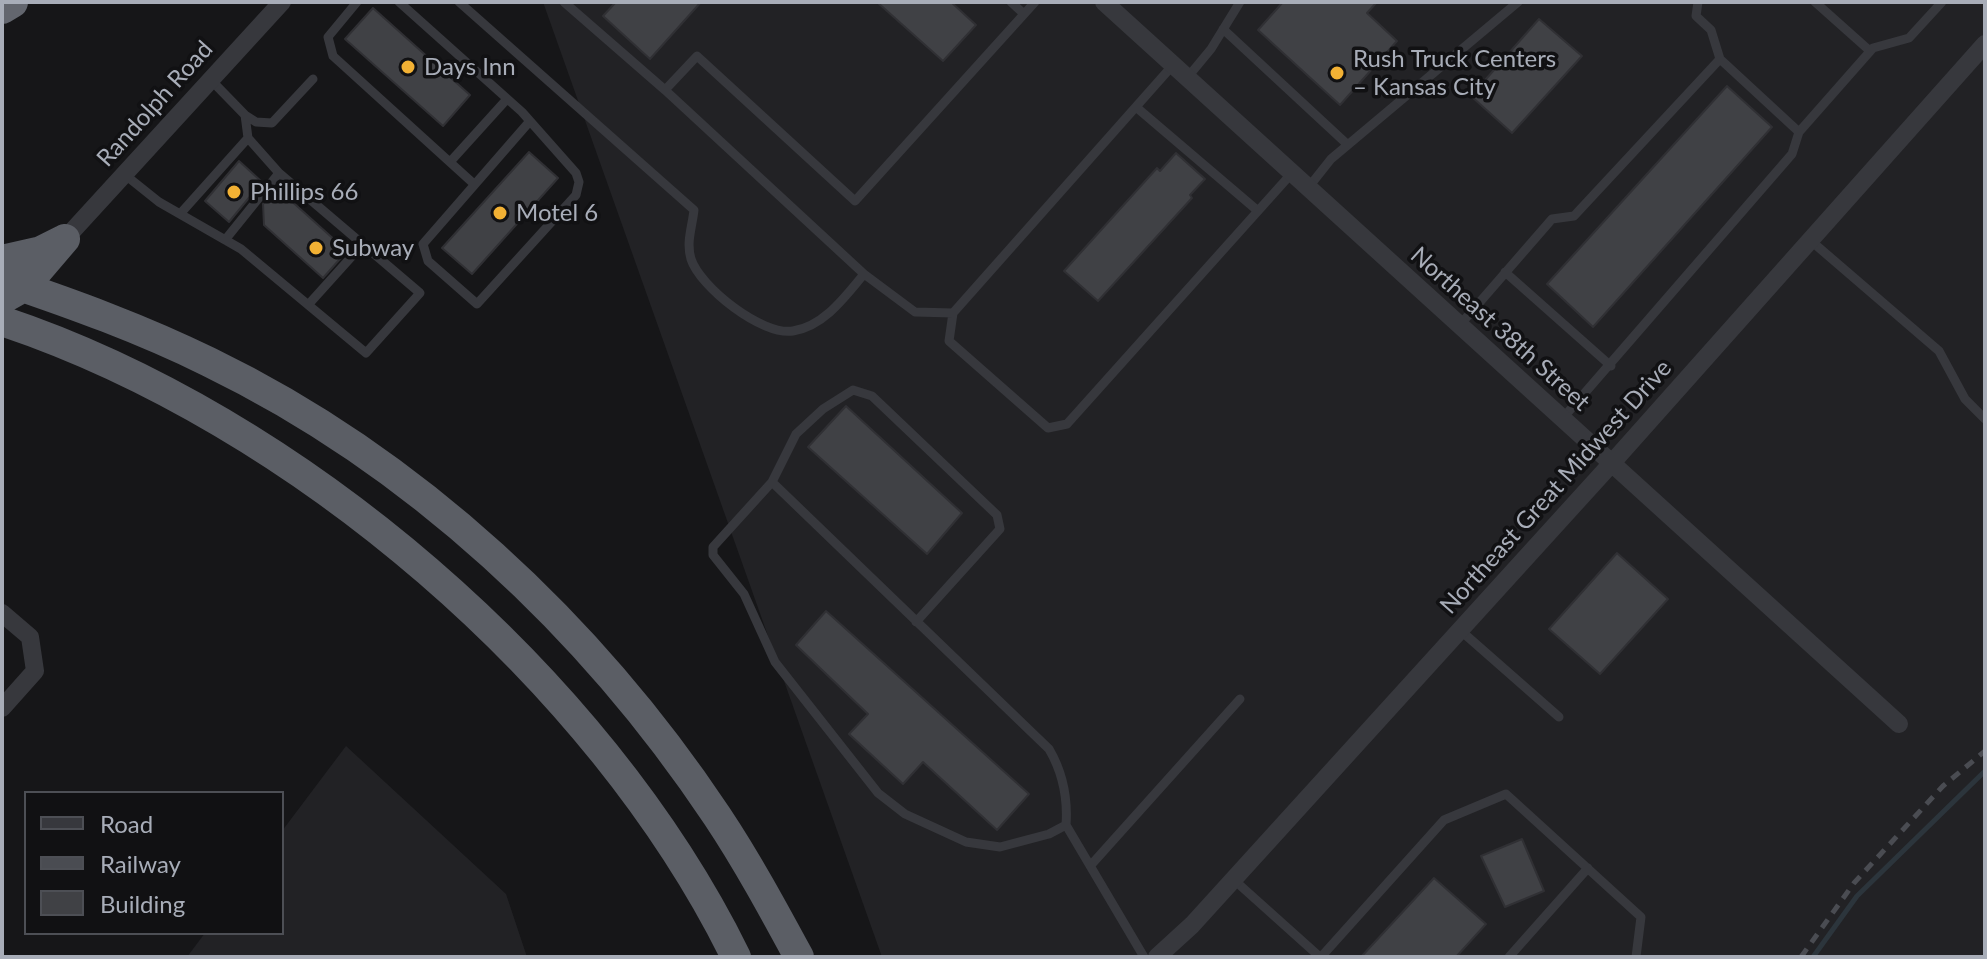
<!DOCTYPE html>
<html>
<head>
<meta charset="utf-8">
<style>
  body { margin:0 }
  #map { position:relative; width:1987px; height:959px; overflow:hidden; background:#161618; font-family:Lato,sans-serif }
  canvas { display:block }
  .frame { position:absolute; inset:0; border:4px solid #a8adb8; pointer-events:none }
  .legend { position:absolute; left:24px; top:791px; width:260px; height:144px; box-sizing:border-box; background:#111113; border:2px solid #4d4f55; margin:0; padding:10px 14px; list-style:none; font-size:24px; color:#a8adb8 }
  .legend li { display:flex; align-items:center; gap:16px; height:40px }
  .legend b { width:40px; border:2px solid #4d4f55 }
</style>
</head>
<body>
<div id="map">
<canvas width="1987" height="959"></canvas>
<div class="frame"></div>
<ul class="legend">
<li><b style="height:10px;background:#37383d"></b>Road</li>
<li><b style="height:10px;background:#4a4c52"></b>Railway</li>
<li><b style="height:22px;background:#404145"></b>Building</li>
</ul>
</div>
<script>
const context = document.querySelector('canvas').getContext('2d');
context.lineJoin = 'round';
function paint(path, color) {
  context.fillStyle = color;
  context.fill(path, 'evenodd');
}
function trace(path, color, width, dash) {
  context.strokeStyle = color;
  context.lineWidth = width;
  context.lineCap = dash ? 'butt' : 'round';
  context.setLineDash(dash || []);
  context.stroke(path);
}
function label(font, color, halo, rows, align = 'center') {
  context.font = font + ' Lato,sans-serif';
  context.lineWidth = 7;
  context.setLineDash([]);
  context.textBaseline = 'middle';
  context.strokeStyle = halo;
  context.fillStyle = color;
  for (const [text, x, y, turn = 0] of rows) {
    context.save();
    context.translate(x, y);
    context.rotate((+turn || 0) * Math.PI / 180);
    context.textAlign = isNaN(turn) ? turn : align;
    if (halo) context.strokeText(text, 0, 0);
    context.fillText(text, 0, 0);
    context.restore();
  }
}
paint(new Path2D(`
  M543,2H1985V957H882Z
  M346,746L506,894L527,957H187L205,933H282V831Z`), '#222225');
trace(new Path2D(`
  M1813,957L1857,896L1985,771`), '#2c353c', 5);
const building = new Path2D(`
  M616,2H701L650,59L603,16Z
  M877,2H951L976,25L943,61Z
  M1283,2H1377L1367,13L1397,41L1340,105L1258,30Z
  M373,8L470,95L443,126L345,39Z
  M1539,19L1582,56L1512,133L1471,96Z
  M1727,86L1772,127L1593,327L1547,284Z
  M529,152L558,178L472,274L442,248Z
  M1176,153L1205,179L1190,195L1192,198L1098,301L1064,271L1157,168L1160,171Z
  M239,161L262,182L229,222L205,201Z
  M278,189L347,251L323,278L264,225L263,204Z
  M846,406L962,513L927,554L808,447Z
  M1617,553L1668,599L1600,674L1549,629Z
  M826,611L1029,794L997,830L923,762L903,784L849,734L868,714L796,645Z
  M1522,839L1544,891L1505,907L1481,856Z
  M1434,878L1486,924L1456,957H1361Z`);
paint(building, '#404145');
trace(building, '#303034', 2);
trace(new Path2D(`
  M357,2L328,37L333,56L474,184
  M399,2L522,112L576,173L579,182L576,195L477,304L428,261L423,244L530,121
  M459,2L694,210C692,228 686,242 691,259C700,287 762,336 793,331C824,326 845,297 864,274L665,90
  M564,2L665,90L697,56L855,201L1035,2
  M1011,2L1024,14
  M1698,2L1696,16L1711,30L1720,59
  M1815,2L1870,51
  M1223,29L1348,145
  M1173,65L953,313L949,341L1048,428L1067,424L1292,173
  M1187,78L1211,49L1240,2
  M1136,107L1258,211
  M245,115L256,122L272,123L313,79
  M1799,132L1873,48L1909,38L1942,2
  M450,162L507,99
  M124,174L159,202L241,249L366,353L420,293L279,173L248,138L245,115L210,79
  M1308,188L1331,159L1518,2
  M180,214L248,138
  M225,240L279,173
  M1810,240L1939,351L1965,399L1985,419
  M1505,272L1611,366
  M864,274L915,312L953,313
  M308,305L363,244
  M1459,326L1552,219L1574,216L1720,59L1799,132L1792,154L1563,418
  M772,482L713,547V555L744,594L775,662L878,793L905,814L966,842L1000,847L1049,834L1066,825
  M916,622L1000,529L997,515L872,396L853,390L823,409L796,434L772,482L1049,749C1063,773 1068,797 1066,825L1144,957
  M1460,630L1559,717
  M1091,865L1240,699
  M1233,879L1320,957
  M1321,957L1444,820L1506,794L1641,917L1636,957
  M1509,957L1588,868`), '#37383d', 9);
trace(new Path2D(`
  M1104,2L1899,724
  M65,239L282,2
  M2,613L30,637L35,671L2,708
  M1157,957L1192,925L1611,464L1985,44`), '#37383d', 18);
trace(new Path2D(`
  M2,260L41,251L63,240
  M2,280C73,304 142,329 209,362C415,462 591,627 717,816C747,861 773,909 799,957
  M8,296L24,287L65,239
  M2,321C296,419 599,678 736,957`), '#5b5e65', 30);
trace(new Path2D(`
  M2,8L12,2`), '#63666e', 32);
trace(new Path2D(`
  M1801,957L1854,883L1943,786L1985,751`), '#4a4c52', 5, [10, 8]);
for (const [x, y, r, color] of [
  [408,67,8,"#f2b134"],
  [1337,73,8,"#f2b134"],
  [234,192,8,"#f2b134"],
  [500,213,8,"#f2b134"],
  [316,248,8,"#f2b134"]
]) {
  const dot = new Path2D();
  dot.arc(x, y, r, 0, 2 * Math.PI);
  context.fillStyle = color;
  context.fill(dot);
  trace(dot, '#111113', 3);
}
label('24px', '#a8adb8', '#111113', [
  ["Rush Truck Centers",1353,59],
  ["– Kansas City",1353,87],
  ["Days Inn",424,67],
  ["Phillips 66",250,192],
  ["Motel 6",516,213],
  ["Subway",332,248]
], 'left');
label('24px', '#a8adb8', '#111113', [
  ["Randolph Road",155,104,-48],
  ["Northeast 38th Street",1500,329,42],
  ["Northeast Great Midwest Drive",1556,487,-48]
]);
</script>
</body>
</html>
